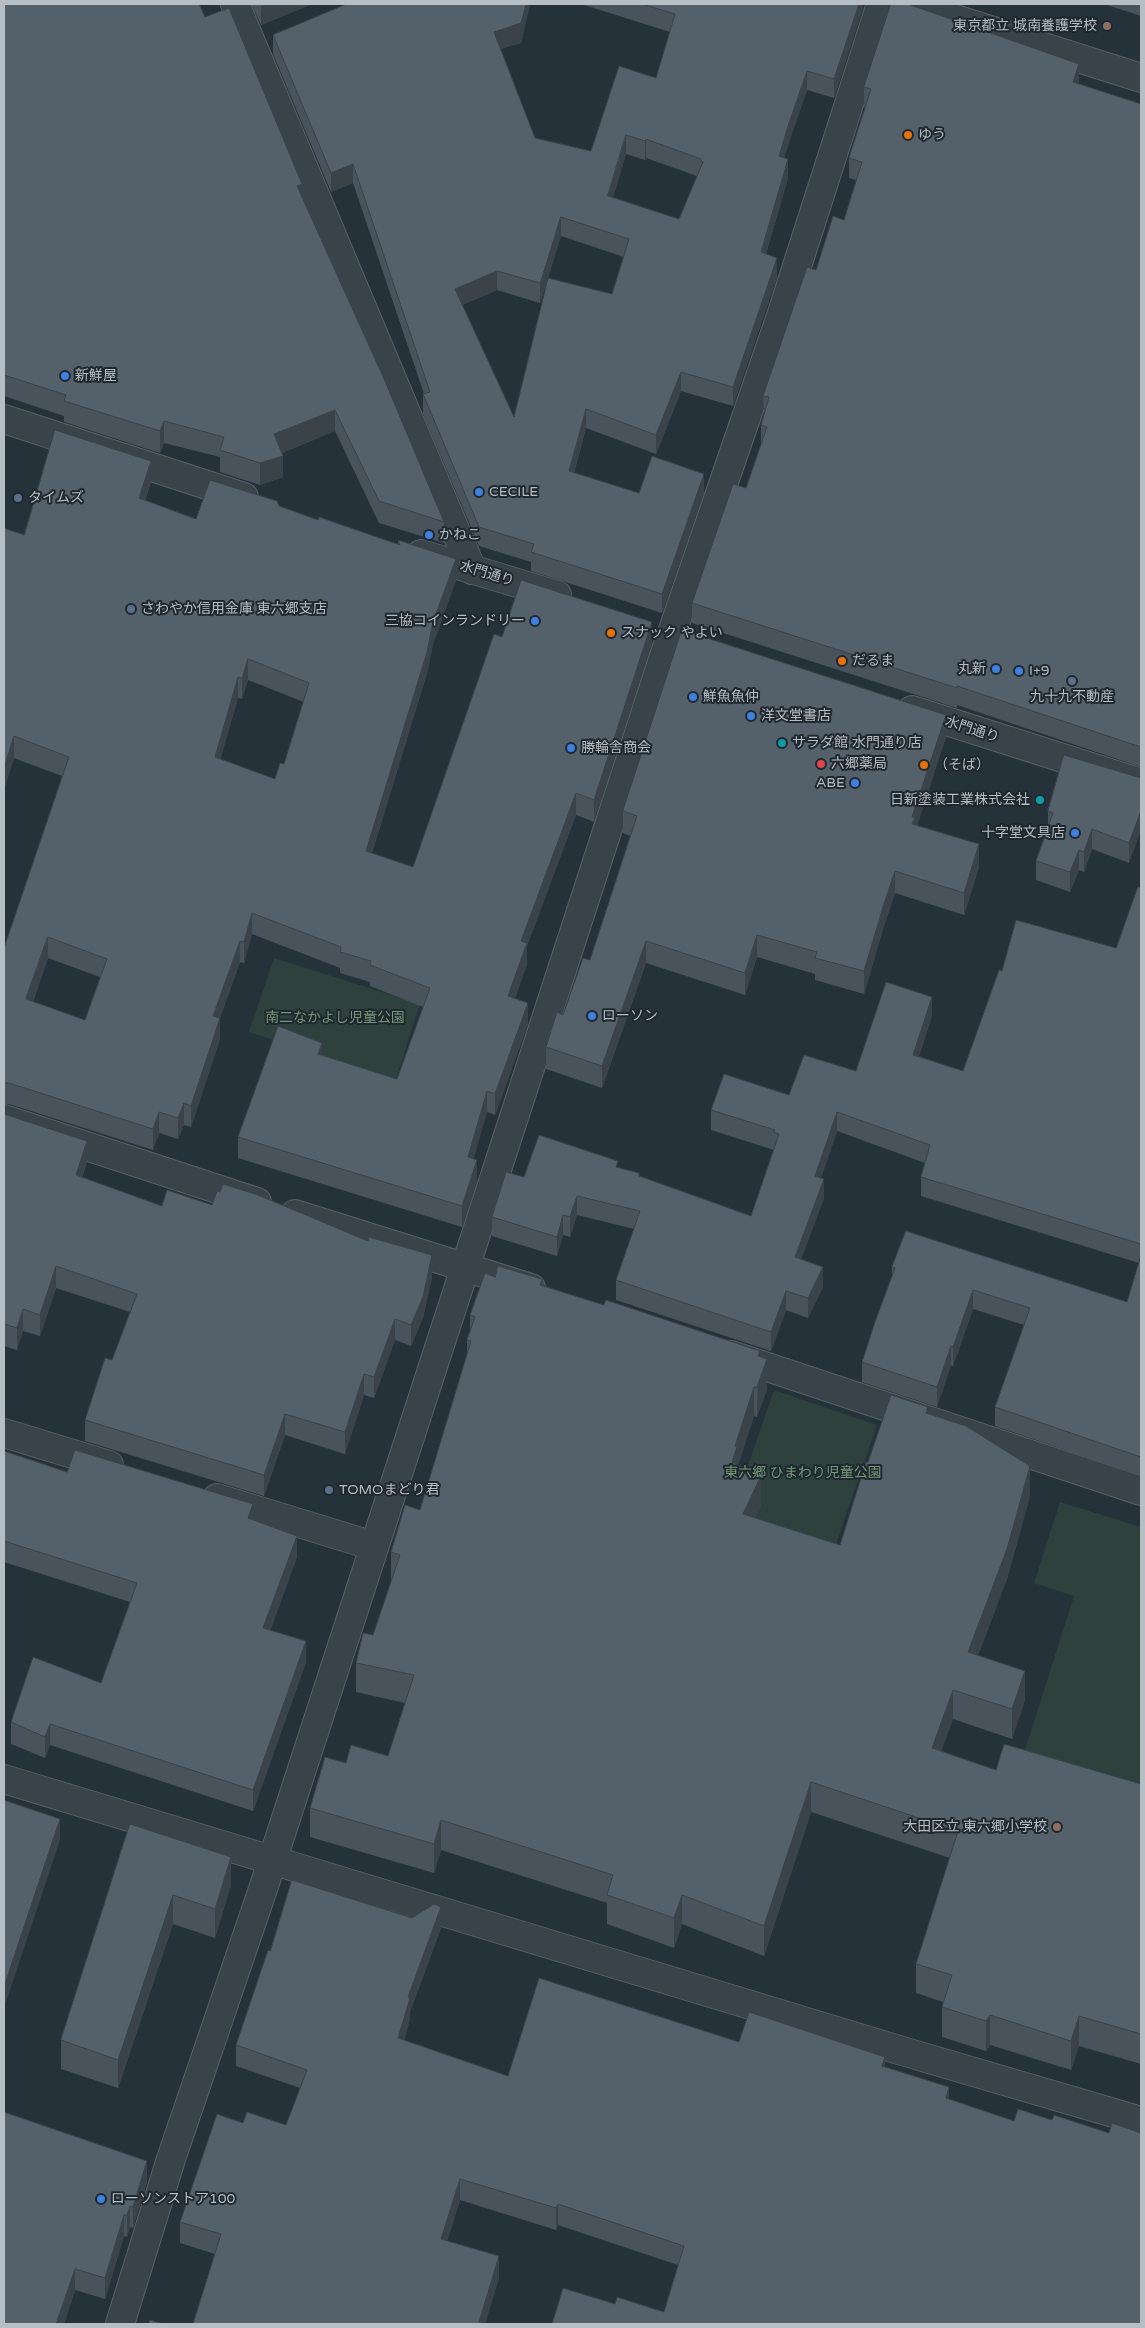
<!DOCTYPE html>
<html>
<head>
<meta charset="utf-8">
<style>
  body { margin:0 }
  #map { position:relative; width:1145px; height:2328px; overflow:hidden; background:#263239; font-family:"Varela Round",sans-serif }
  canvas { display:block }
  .frame { position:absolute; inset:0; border:5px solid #b5bec5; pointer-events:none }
</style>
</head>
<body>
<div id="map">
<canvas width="1145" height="2328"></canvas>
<div class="frame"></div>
</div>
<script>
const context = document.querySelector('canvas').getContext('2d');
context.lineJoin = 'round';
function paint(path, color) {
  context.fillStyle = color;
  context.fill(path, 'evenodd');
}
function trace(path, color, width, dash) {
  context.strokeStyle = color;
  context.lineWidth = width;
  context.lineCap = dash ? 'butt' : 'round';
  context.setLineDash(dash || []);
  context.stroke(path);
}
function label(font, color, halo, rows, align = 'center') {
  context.font = font + ' "Varela Round","Noto Sans JP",sans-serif';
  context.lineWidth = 4;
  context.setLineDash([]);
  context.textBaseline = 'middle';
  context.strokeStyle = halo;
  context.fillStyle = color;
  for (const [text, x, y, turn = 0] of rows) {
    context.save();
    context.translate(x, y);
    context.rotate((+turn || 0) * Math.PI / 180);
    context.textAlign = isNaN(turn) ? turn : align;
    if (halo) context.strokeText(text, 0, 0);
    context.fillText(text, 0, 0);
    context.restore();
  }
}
paint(new Path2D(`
  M274,958L420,1004L396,1079L249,1032Z
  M774,1390L877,1425L832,1556L729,1521Z
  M1060,1502L1141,1527V1786L1025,1750L1074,1596L1034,1583Z`), '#2e413d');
const minor = new Path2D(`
  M235,4L472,570
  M908,4L1141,78
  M4,419L244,497
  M421,554L557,595
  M912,710L1141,783
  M4,1119L257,1202
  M295,1214L531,1288
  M731,1355L1141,1491
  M4,1433L109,1465
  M217,1498L374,1546
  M4,1779L909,2053L1141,2121
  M120,2324L171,2159L263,1889L664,656L782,313L881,4`);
trace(minor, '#586168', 30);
trace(minor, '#39434a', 28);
paint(new Path2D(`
  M4,4L205,17L302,198L444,522V543L379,523L335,431L282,453L283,477L260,485L220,472V457L164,443L160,453L64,422V416L4,396Z
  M251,4H312L261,25Z
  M347,4H530L521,43L500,49L535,138L591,151L656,78L670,32L581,4H863V8L834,98L807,90L789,142L784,158L788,178L766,254L777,277L733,406L681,391L656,454L586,428L574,473L639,493H704L662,613L531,571V562L479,546L423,414V394H424L353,183L331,192L273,54V35ZM626,154L645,160L646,158L697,176L679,219L613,197ZM561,236L624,257L612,294L514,417L462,305L497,290L540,303Z
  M1104,4H1141V16Z
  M1079,84L1141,104V767L957,705V708L692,623V603L746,488L761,444V425L764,415L763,396L816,270L844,220L856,180L849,178V158L865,107H864V87Z
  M151,482L145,501L196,519L279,506L318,520L398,544V540L456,580L433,644L427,673L372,853L413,867L502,637L652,643L594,822L576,815L527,946V964L515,998L528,1024L495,1115L487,1112L473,1159L477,1181L462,1227L238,1158V1137L322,1055L397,1079L423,1007L370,986V982L340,973V968L252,934L244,963L240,962L220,1018V1039L191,1127L184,1125L178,1139L159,1133L153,1150L9,1104H4V948L62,776L14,758L4,789V528L24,535ZM248,680L304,702L284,764L275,779L220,759L238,698L242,699ZM48,958L100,977L85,1020L33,1002Z
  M946,737L917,825L979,867L964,915L895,893L883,929L864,994L815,980V974L757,957L745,995L646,963L602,1088L546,1069V1047L590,960L630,836L623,833V811Z
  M1141,778L1129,863L1092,849L1084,872L1079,870L1070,892L1036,880V861L1048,826V811Z
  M1141,888V1476L995,1426V1407L1024,1325L973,1309L953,1366L951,1365L937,1407L862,1382V1362L892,1277V1267L1127,1302L1139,1263L921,1196V1177L925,1163L837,1131L821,1178L824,1198L801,1259L823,1287L808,1318L786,1310L771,1351L616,1300V1280L634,1229L577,1215L570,1237L563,1235L557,1256L492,1236V1217L524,1177L618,1168L751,1216L774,1150L711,1130V1110L789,1095L856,1071L932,1016L919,1056L963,1071L1002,971L1116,948Z
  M4,1114L87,1162L82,1178L162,1206L212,1205L432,1277L423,1318L411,1346L395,1340L374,1398L364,1395L345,1454L285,1435L264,1496L85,1441V1420L112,1360L130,1312L56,1288L40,1336L23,1331L17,1350L4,1346Z
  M495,1277L542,1285L760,1357L767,1389L757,1417L754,1416L738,1465L761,1506L755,1518L840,1545L868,1462L928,1414L1030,1496L1007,1579L978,1655L1025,1700L1012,1739L953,1719L941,1751L996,1770L1141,1784V2064L1079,2046L1071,2070L990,2045L986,2051L942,2037V2007L943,2002L916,1993V1964L950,1858L811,1812L764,1956L682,1924L674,1948L607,1924V1903L441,1850L434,1873L310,1837V1808L346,1763L388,1756L405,1703L356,1692V1663L373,1635L391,1581V1552L420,1510L467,1356V1340L470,1332V1315Z
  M4,1451L67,1472L253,1520L297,1557L270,1631L306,1662L253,1811L50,1745L45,1758L11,1744V1722L101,1683L130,1602L4,1562Z
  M130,1824L231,1885L215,1938L173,1924L118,2088L61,2069V2040Z
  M441,1928L410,2012V2019L404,2040L508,2076L739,2042L885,2067L949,2099L1014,2121L1052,2120L1109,2133L1141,2324H552L615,2304L664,2312L678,2265L558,2225L556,2230L460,2200L447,2241L499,2278L485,2323L215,2254L180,2243V2222L243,2123L286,2125L300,2088L236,2066V2045L270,1951Z
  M147,2182L133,2228L130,2227L127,2237L124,2236L105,2299L75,2290L64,2324H4Z`), '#48535b');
paint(new Path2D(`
  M266,4H312L261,25V6Z
  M526,4H530L521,43L494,51V32Z
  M859,4H863V8L834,98V79Z
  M1079,64V84L1073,82Z
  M807,71V90L789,142L779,176V156L789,123Z
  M626,135V154L608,215V196Z
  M646,139V158L645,160V141Z
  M788,159V178L761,271V252Z
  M353,164V183L331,192V173Z
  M302,184V205L297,186Z
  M561,217V236L540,303V283Z
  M777,258V277L733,406V387Z
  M497,271V290L455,308V289Z
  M681,372V391L656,454V435Z
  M586,409V428L569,490V471Z
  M335,410V431L274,456V434Z
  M164,421V443L160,453V431Z
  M283,456V477L260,485V463Z
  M151,461V482L139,520V498Z
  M704,474V493L662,613V594Z
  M456,559V580L433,644L427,673L366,873V851L433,622Z
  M652,622V643L594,822V800Z
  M248,659V680L242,699V678Z
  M238,677V698L215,778V757Z
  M946,715V737L915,832V840L912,817Z
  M14,736V758L4,789V768Z
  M576,793V815L527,946V964L508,1017V996L521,941Z
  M1141,811V830L1129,863V843Z
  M1092,829V849L1084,872V852Z
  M979,844V867L964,915V893Z
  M1079,850V870L1070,892V872Z
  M895,871V893L883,929L864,994V971L883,907Z
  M252,913V934L244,963V942Z
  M757,935V957L745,995V973Z
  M48,937V958L26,1021V999Z
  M240,941V962L220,1018V1039L191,1127V1106L213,1016Z
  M646,941V963L602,1088V1066Z
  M932,997V1016L913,1074V1055Z
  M528,1003V1024L495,1115V1094Z
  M322,1043V1064L318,1054Z
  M487,1091V1112L468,1179V1157Z
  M184,1103V1125L178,1139V1118Z
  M159,1112V1133L153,1150V1129Z
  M837,1112V1131L815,1196V1176Z
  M87,1141V1162L76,1197V1175Z
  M477,1160V1181L462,1227V1206Z
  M824,1179V1198L795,1276V1257Z
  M577,1196V1215L570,1237V1217Z
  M563,1215V1235L557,1256V1237Z
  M432,1255V1277L423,1318L411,1346V1325Z
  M56,1266V1288L40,1336V1315Z
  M823,1267V1287L808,1318V1298Z
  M973,1290V1309L953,1366V1347Z
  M786,1291V1310L771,1351V1332Z
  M23,1309V1331L17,1350V1328Z
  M395,1319V1340L374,1398V1377Z
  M951,1346V1365L937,1407V1387Z
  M760,1351V1379L767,1359V1389L757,1417L758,1356Z
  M364,1374V1395L345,1454V1432Z
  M754,1387V1416L737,1469L732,1462L735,1446Z
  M285,1414V1435L264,1496V1475Z
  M1030,1466V1496L1007,1579L968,1682V1652Z
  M761,1476V1506L743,1543V1514Z
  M253,1504V1525L248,1518Z
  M297,1536V1557L263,1650V1628Z
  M306,1641V1662L253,1811V1790Z
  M1025,1671V1700L1012,1739V1709Z
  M953,1690V1719L932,1777V1748Z
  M50,1724V1745L45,1758V1737Z
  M811,1782V1812L764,1956V1926Z
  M60,1819V1840L4,2008V1987Z
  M441,1820V1850L434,1873V1844Z
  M231,1857V1885L215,1938V1909Z
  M173,1895V1924L118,2088V2060Z
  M682,1895V1924L674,1948V1918Z
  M441,1907V1928L410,2012V2019L398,2059V2038L408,1997Z
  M990,2015V2045L986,2051V2021Z
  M1079,2016V2046L1071,2070V2041Z
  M885,2057V2079L882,2066Z
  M949,2087V2108L946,2098Z
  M147,2161V2182L133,2228V2207Z
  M460,2179V2200L441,2260V2239Z
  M558,2204V2225L556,2230V2208Z
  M130,2206V2227L127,2237V2215Z
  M124,2215V2236L105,2299V2278Z
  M499,2256V2278L485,2324L479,2322Z
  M75,2269V2290L64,2324H56Z`), '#3b434a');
const building = new Path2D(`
  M4,4H199L205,17L229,8L302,184L297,186L385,381L444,522L379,501L335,410L274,434L283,456L260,463L220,450L224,437L164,421L160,431L64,401L66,395L4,375Z
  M347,4H526L521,23L494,32L535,138L591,151L619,66L656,78L675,14L642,4H859L834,79L807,71L789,123L779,156L788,159L761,252L777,258L733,387L681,372L656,435L586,409L569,471L639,493L652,456L704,474L662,594L531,552L534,544L479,527L423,394L430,392L353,164L331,173L273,35ZM626,135L645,141L646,139L701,159V161L703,162L679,219L608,196ZM561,217L629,239L612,294L548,278L514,417L455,289L497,271L540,283Z
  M891,4H908L1079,64L1073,82L1141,104V747L957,686V688L692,603L733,484L746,488L767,427L761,425L769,397L763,396L807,267L816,270L833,216L844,220L862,162L849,158L871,89L864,87Z
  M55,430L151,461L139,498L196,519L210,480L277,501L279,506L318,520L319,517L400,545L398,540L456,559L433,622L427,652L366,851L413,867L494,634L502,637L521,580L652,622L594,800L576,793L521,941L527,943L508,996L528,1003L495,1094L487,1091L468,1157L477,1160L462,1206L238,1137L278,1026L322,1043L318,1054L397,1079L430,988L370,965L371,961L340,952L341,947L252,913L244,942L240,941L213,1016L220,1018L191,1106L184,1103L178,1118L159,1112L153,1129L9,1083H4V948L69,757L14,736L4,768V528L24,535ZM248,659L309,683L284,764L280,763L275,779L215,757L238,677L242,678ZM48,937L107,959L85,1020L26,999Z
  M682,630L946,715L912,817L915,818L912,824L979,844L964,893L895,871L883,907L864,971L815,958L817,952L757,935L745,973L646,941L602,1066L546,1047L557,1012L563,1015L583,958L590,960L637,816L623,811Z
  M1064,755L1141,778V811L1129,843L1092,829L1084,852L1079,850L1070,872L1036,861L1053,813L1048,811Z
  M1138,887L1141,888V1244L921,1177L930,1145L837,1112L815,1176L824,1179L795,1257L823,1267L808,1298L786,1291L771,1332L616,1280L640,1211L577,1196L570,1217L563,1215L557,1237L492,1217L506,1172L524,1177L539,1135L618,1161L616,1167L639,1173V1176L751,1216L779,1134L774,1132L775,1130L711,1110L724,1074L789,1095L804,1055L856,1071L886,982L932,997L913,1055L963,1071L999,970L1002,971L1016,920L1116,948Z
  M4,1114L87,1141L76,1175L162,1206L167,1190L212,1205L217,1191L220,1192L223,1184L258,1195L368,1241L369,1237L432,1255L423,1297L411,1325L395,1319L374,1377L364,1374L345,1432L285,1414L264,1475L85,1420L105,1358L112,1360L137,1294L56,1266L40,1315L23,1309L17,1328L4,1324Z
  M906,1231L1127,1302L1141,1255V1457L995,1407L1030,1308L973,1290L953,1347L951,1346L937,1387L862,1362L876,1319L895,1268L892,1267Z
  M498,1266L542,1279L540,1285L604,1305L606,1300L760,1351L758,1356L767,1359L757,1387H754L735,1446L737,1447L732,1462L761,1476L743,1514L840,1545L866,1462H868L891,1395L928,1407L926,1413L966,1426L1030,1466L1007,1549L968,1652L1025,1671L1012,1709L953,1690L932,1748L996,1770L1004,1744L1141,1784V2034L1079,2016L1071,2041L990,2015L986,2021L942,2007L952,1975L916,1964L958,1831L811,1782L764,1926L682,1895L674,1918L607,1895L613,1875L441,1820L434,1844L310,1808L325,1757L346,1763L351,1745L388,1756L414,1675L356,1663L363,1633L373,1635L400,1555L391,1552L405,1505L420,1510L471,1341L467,1340L475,1317L470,1315L485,1273L495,1277Z
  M75,1450L253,1504L248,1518L297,1536L263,1628L306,1641L253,1790L50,1724L45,1737L11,1722L33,1657L101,1683L137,1583L4,1541V1451L67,1472Z
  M4,1800L60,1819L4,1987Z
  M130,1824L231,1857L215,1909L173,1895L118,2060L61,2040Z
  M292,1880L412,1918L434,1904L441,1907L408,1997L410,1998L398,2038L508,2076L539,1978L739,2042L749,2012L885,2057L882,2066L949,2087L946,2098L1014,2121L1018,2109L1052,2120L1054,2115L1109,2133L1112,2123L1141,2133V2324H552L563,2288L615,2304L617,2297L664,2312L684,2246L558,2204L556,2208L460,2179L441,2239L499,2256L479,2322L487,2324H193L221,2234L180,2222L217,2114L243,2123L247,2112L286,2125L307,2070L236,2045L268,1950L270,1951Z
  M4,2112L147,2161L133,2207L130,2206L127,2215H124L105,2278L75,2269L56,2324H4Z
  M150,2320L163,2324H149Z`);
paint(building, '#54606a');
trace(building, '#3b434a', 1);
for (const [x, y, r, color] of [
  [1107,26,5,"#8d6e63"],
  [908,135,5,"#e8710a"],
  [65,376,5,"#3f7fe0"],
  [479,492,5,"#3f7fe0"],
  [18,498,5,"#5c6f8a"],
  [429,535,5,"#3f7fe0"],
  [131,609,5,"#5c6f8a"],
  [535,621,5,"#3f7fe0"],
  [611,633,5,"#e8710a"],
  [842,661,5,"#e8710a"],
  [996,669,5,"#3f7fe0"],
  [1019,671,5,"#3f7fe0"],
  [1072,681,5,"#5c6f8a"],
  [693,697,5,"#3f7fe0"],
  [751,716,5,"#3f7fe0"],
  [782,743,5,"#0f9aa8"],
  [571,748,5,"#3f7fe0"],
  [821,764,5,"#e0444e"],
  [924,765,5,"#e8710a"],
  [855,783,5,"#3f7fe0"],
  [1040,800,5,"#0f9aa8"],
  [1075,833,5,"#3f7fe0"],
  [592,1016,5,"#3f7fe0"],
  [329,1490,5,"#5c6f8a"],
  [1057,1827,5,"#8d6e63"],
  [101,2199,5,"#3f7fe0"]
]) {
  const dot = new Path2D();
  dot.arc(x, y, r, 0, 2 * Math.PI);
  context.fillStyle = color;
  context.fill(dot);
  trace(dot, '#1f282f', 2);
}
label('14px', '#b5bec5', '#1f282f', [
  ["東京都立 城南養護学校",1097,26,"right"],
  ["ゆう",918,135],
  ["新鮮屋",75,376],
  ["CECILE",489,492],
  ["タイムズ",28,498],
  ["かねこ",439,535],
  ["さわやか信用金庫 東六郷支店",141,609],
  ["三協コインランドリー",525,621,"right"],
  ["スナック やよい",621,633],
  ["だるま",852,661],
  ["丸新",986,669,"right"],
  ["I+9",1029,671],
  ["鮮魚魚仲",703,697],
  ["九十九不動産",1072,697,"center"],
  ["洋文堂書店",761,716],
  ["サラダ館 水門通り店",792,743],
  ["勝輪舎商会",581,748],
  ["六郷薬局",831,764],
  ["（そば）",934,765],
  ["ABE",845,783,"right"],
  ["日新塗装工業株式会社",1030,800,"right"],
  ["十字堂文具店",1065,833,"right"],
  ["ローソン",602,1016],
  ["TOMOまどり君",339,1490],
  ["大田区立 東六郷小学校",1047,1827,"right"],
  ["ローソンストア100",111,2199]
], 'left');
label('14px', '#b5bec5', '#1f282f', [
  ["水門通り",487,574,17],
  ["水門通り",972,730,18]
]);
label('14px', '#769878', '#1f282f', [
  ["南二なかよし児童公園",335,1018],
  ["東六郷 ひまわり児童公園",803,1473]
]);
</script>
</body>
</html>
